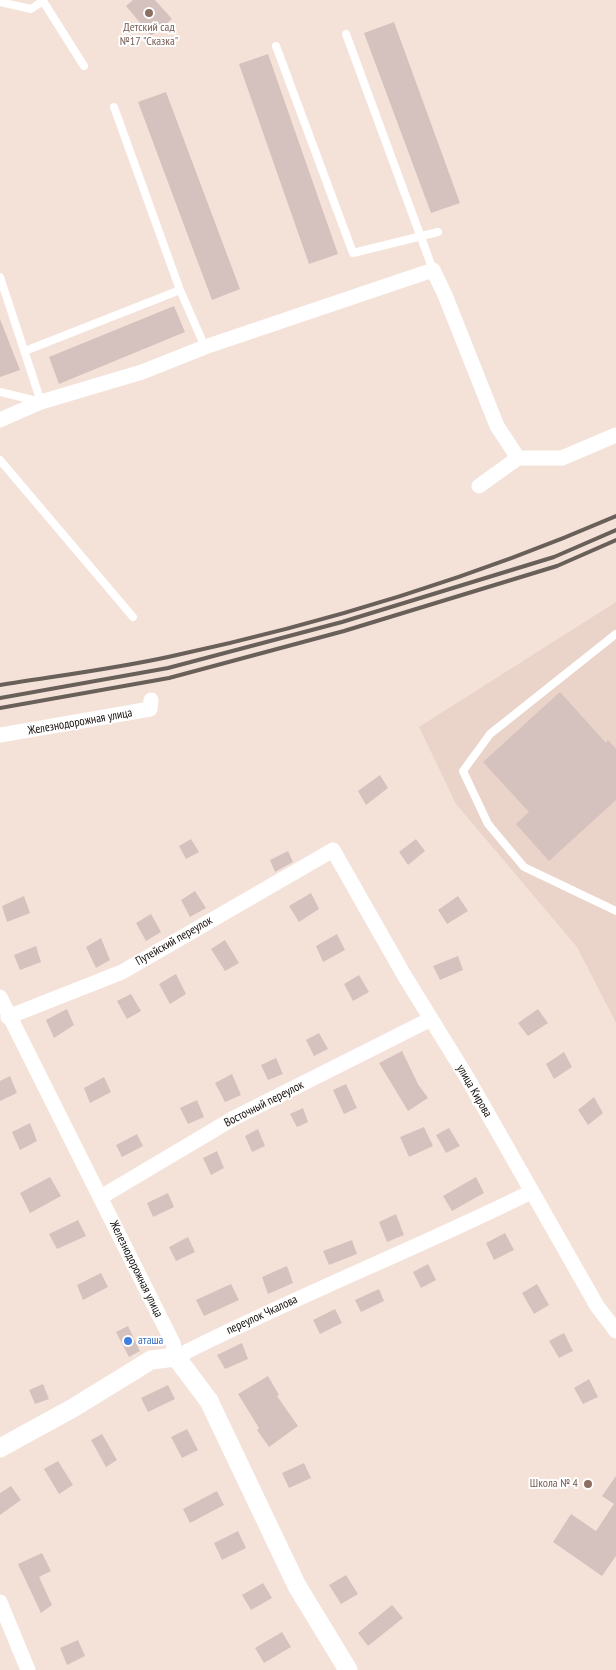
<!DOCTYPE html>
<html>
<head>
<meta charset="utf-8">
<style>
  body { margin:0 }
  canvas { display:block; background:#f4e2d9 }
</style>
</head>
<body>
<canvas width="616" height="1670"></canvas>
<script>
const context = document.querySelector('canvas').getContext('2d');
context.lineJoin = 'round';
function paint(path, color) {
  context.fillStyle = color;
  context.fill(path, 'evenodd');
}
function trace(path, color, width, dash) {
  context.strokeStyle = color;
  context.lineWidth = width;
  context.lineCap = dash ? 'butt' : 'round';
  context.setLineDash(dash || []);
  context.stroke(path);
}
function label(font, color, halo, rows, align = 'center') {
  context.font = font + ' "PT Sans Narrow",sans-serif';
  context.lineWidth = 4;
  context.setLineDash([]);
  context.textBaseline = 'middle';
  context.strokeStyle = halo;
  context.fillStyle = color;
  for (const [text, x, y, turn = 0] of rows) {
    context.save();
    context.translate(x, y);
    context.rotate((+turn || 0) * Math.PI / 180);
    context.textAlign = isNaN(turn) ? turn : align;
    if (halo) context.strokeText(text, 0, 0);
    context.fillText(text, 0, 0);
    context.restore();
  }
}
paint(new Path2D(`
  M616,602V1023L577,947L456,804L419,727Z`), '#ead3c8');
paint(new Path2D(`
  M133,0H155L172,19L151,36L126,6Z
  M394,22L460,203L431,213L364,33Z
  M268,54L338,254L309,264L239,64Z
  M166,92L240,289L212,300L138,102Z
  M174,306L185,332L59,384L49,357Z
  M0,319L20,370L0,377Z
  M560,692L606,743L608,740L616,749V800L549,861L516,824L529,812L483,762Z
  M380,775L388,788L366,805L358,791Z
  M191,839L199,852L186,859L179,846Z
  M416,839L425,851L408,865L399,852Z
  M288,851L293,862L275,872L270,860Z
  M195,891L206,908L190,917L181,900Z
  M311,893L319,909L299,922L289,906Z
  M24,896L30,913L7,922L2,906Z
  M458,896L468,911L447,924L438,910Z
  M151,914L161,932L146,941L136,923Z
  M337,934L345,950L323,962L316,946Z
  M101,938L110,960L96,968L86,947Z
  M225,940L239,963L225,971L211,949Z
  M36,946L41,962L20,970L14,955Z
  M458,956L463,970L440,980L433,966Z
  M176,974L186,994L170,1004L159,984Z
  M359,975L369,992L353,1001L344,984Z
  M131,994L141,1011L127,1019L117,1001Z
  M67,1009L74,1025L54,1038L46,1020Z
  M538,1009L548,1023L528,1036L518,1023Z
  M319,1033L328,1049L314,1056L306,1040Z
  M402,1051L418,1084L428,1098L408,1111L379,1063Z
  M564,1052L572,1067L554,1079L546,1064Z
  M276,1058L283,1074L268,1080L261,1065Z
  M232,1074L241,1095L225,1102L215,1083Z
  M10,1076L17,1093L0,1101V1081Z
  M104,1077L111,1092L90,1103L84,1088Z
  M346,1084L357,1108L344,1114L333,1090Z
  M594,1097L603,1113L588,1125L578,1110Z
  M197,1100L204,1117L188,1124L180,1108Z
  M303,1108L308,1122L297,1127L290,1114Z
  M30,1123L37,1141L20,1150L12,1132Z
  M424,1127L433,1146L409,1157L400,1137Z
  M449,1128L460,1146L446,1153L436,1135Z
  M258,1129L265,1146L252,1152L245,1136Z
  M137,1134L143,1146L122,1157L116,1145Z
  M217,1151L224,1168L211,1175L203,1158Z
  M50,1177L61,1196L30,1213L20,1193Z
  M476,1177L484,1193L452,1211L443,1196Z
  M168,1193L174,1207L153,1217L147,1203Z
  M396,1214L404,1235L387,1242L379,1222Z
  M78,1220L86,1236L57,1249L49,1234Z
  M505,1233L514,1250L494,1260L486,1243Z
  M188,1237L195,1252L176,1261L169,1247Z
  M352,1240L357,1254L329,1265L323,1251Z
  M428,1264L436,1280L421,1288L413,1272Z
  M287,1266L293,1283L268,1294L262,1277Z
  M101,1273L108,1287L83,1300L77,1285Z
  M231,1284L239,1300L204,1316L196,1300Z
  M537,1284L549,1305L534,1314L522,1293Z
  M379,1289L384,1301L361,1312L355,1300Z
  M335,1309L342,1323L320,1334L313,1320Z
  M128,1326L140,1351L129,1357L116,1332Z
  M564,1333L573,1351L559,1358L549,1341Z
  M242,1343L248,1359L225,1369L217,1355Z
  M268,1376L279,1395L277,1396L298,1426L269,1447L257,1430L259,1428L238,1394Z
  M589,1379L598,1397L583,1404L574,1388Z
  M43,1384L49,1399L35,1404L29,1390Z
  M168,1385L175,1399L148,1412L141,1398Z
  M187,1429L198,1450L182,1458L171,1437Z
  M102,1434L117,1460L106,1467L91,1440Z
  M58,1461L73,1485L59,1494L44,1469Z
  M304,1463L311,1478L289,1488L282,1473Z
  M616,1476V1556L602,1576L553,1542L571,1514L596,1531L614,1504L602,1496Z
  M11,1486L21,1500L0,1515V1493Z
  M217,1491L224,1505L190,1523L183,1509Z
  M238,1531L246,1548L222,1560L214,1543Z
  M42,1553L51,1571L39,1577L52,1605L41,1613L18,1564Z
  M346,1575L358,1594L341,1604L329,1585Z
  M263,1583L272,1598L251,1610L242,1595Z
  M392,1605L403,1618L368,1646L358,1633Z
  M282,1632L291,1647L264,1663L255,1648Z
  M78,1640L85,1656L67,1665L60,1648Z`), '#d5c2bf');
trace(new Path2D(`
  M0,2L31,9L43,1L84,66
  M346,34L433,270
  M276,46L353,253L438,232
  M114,107L180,290L205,347
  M0,277L41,402L0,392
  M25,351L180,290
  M0,460L133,617
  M616,634L490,734L463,771L488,824L524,867L616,911`), '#fff', 8);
trace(new Path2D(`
  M0,420L41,402L142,372L205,347L433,270L445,295L497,426L518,458
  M479,486L518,458H562L616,435
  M0,735L150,709L151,700
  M0,997L173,1343L176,1357C293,1297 414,1250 531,1192
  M8,1017L122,972L333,850L404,975L468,1079L597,1306L616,1331
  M101,1197L234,1118L431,1019
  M0,1602L28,1670`), '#fff', 15);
trace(new Path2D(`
  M0,1448L73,1408L151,1360L176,1357L209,1401L297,1586L348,1670`), '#fff', 19);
trace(new Path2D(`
  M0,685C56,676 113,669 168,657C321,624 473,578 616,516
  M0,698L168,668L342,622L554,557L616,530
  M0,708L169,678L344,631L557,566L616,540`), '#6a605a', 4);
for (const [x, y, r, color] of [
  [149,13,5,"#8d6e63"],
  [128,1341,5,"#3f7fe0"],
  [588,1484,5,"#8d6e63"]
]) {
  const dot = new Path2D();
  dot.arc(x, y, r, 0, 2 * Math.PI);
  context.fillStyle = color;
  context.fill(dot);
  trace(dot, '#fff', 2);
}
label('12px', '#785e54', '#fff', [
  ["Детский сад",149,28],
  ["№17 \"Сказка\"",149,42],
  ["Школа № 4",578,1484,"right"]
]);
label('12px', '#140e0b', '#fff', [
  ["Железнодорожная улица",80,722,-10],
  ["Путейский переулок",174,941,-30],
  ["улица Кирова",474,1091,60],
  ["Восточный переулок",264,1104,-27],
  ["Железнодорожная улица",136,1269,64],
  ["переулок Чкалова",262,1315,-25]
]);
label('12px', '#366cbe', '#fff', [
  ["аташа",138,1341]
], 'left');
</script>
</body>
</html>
